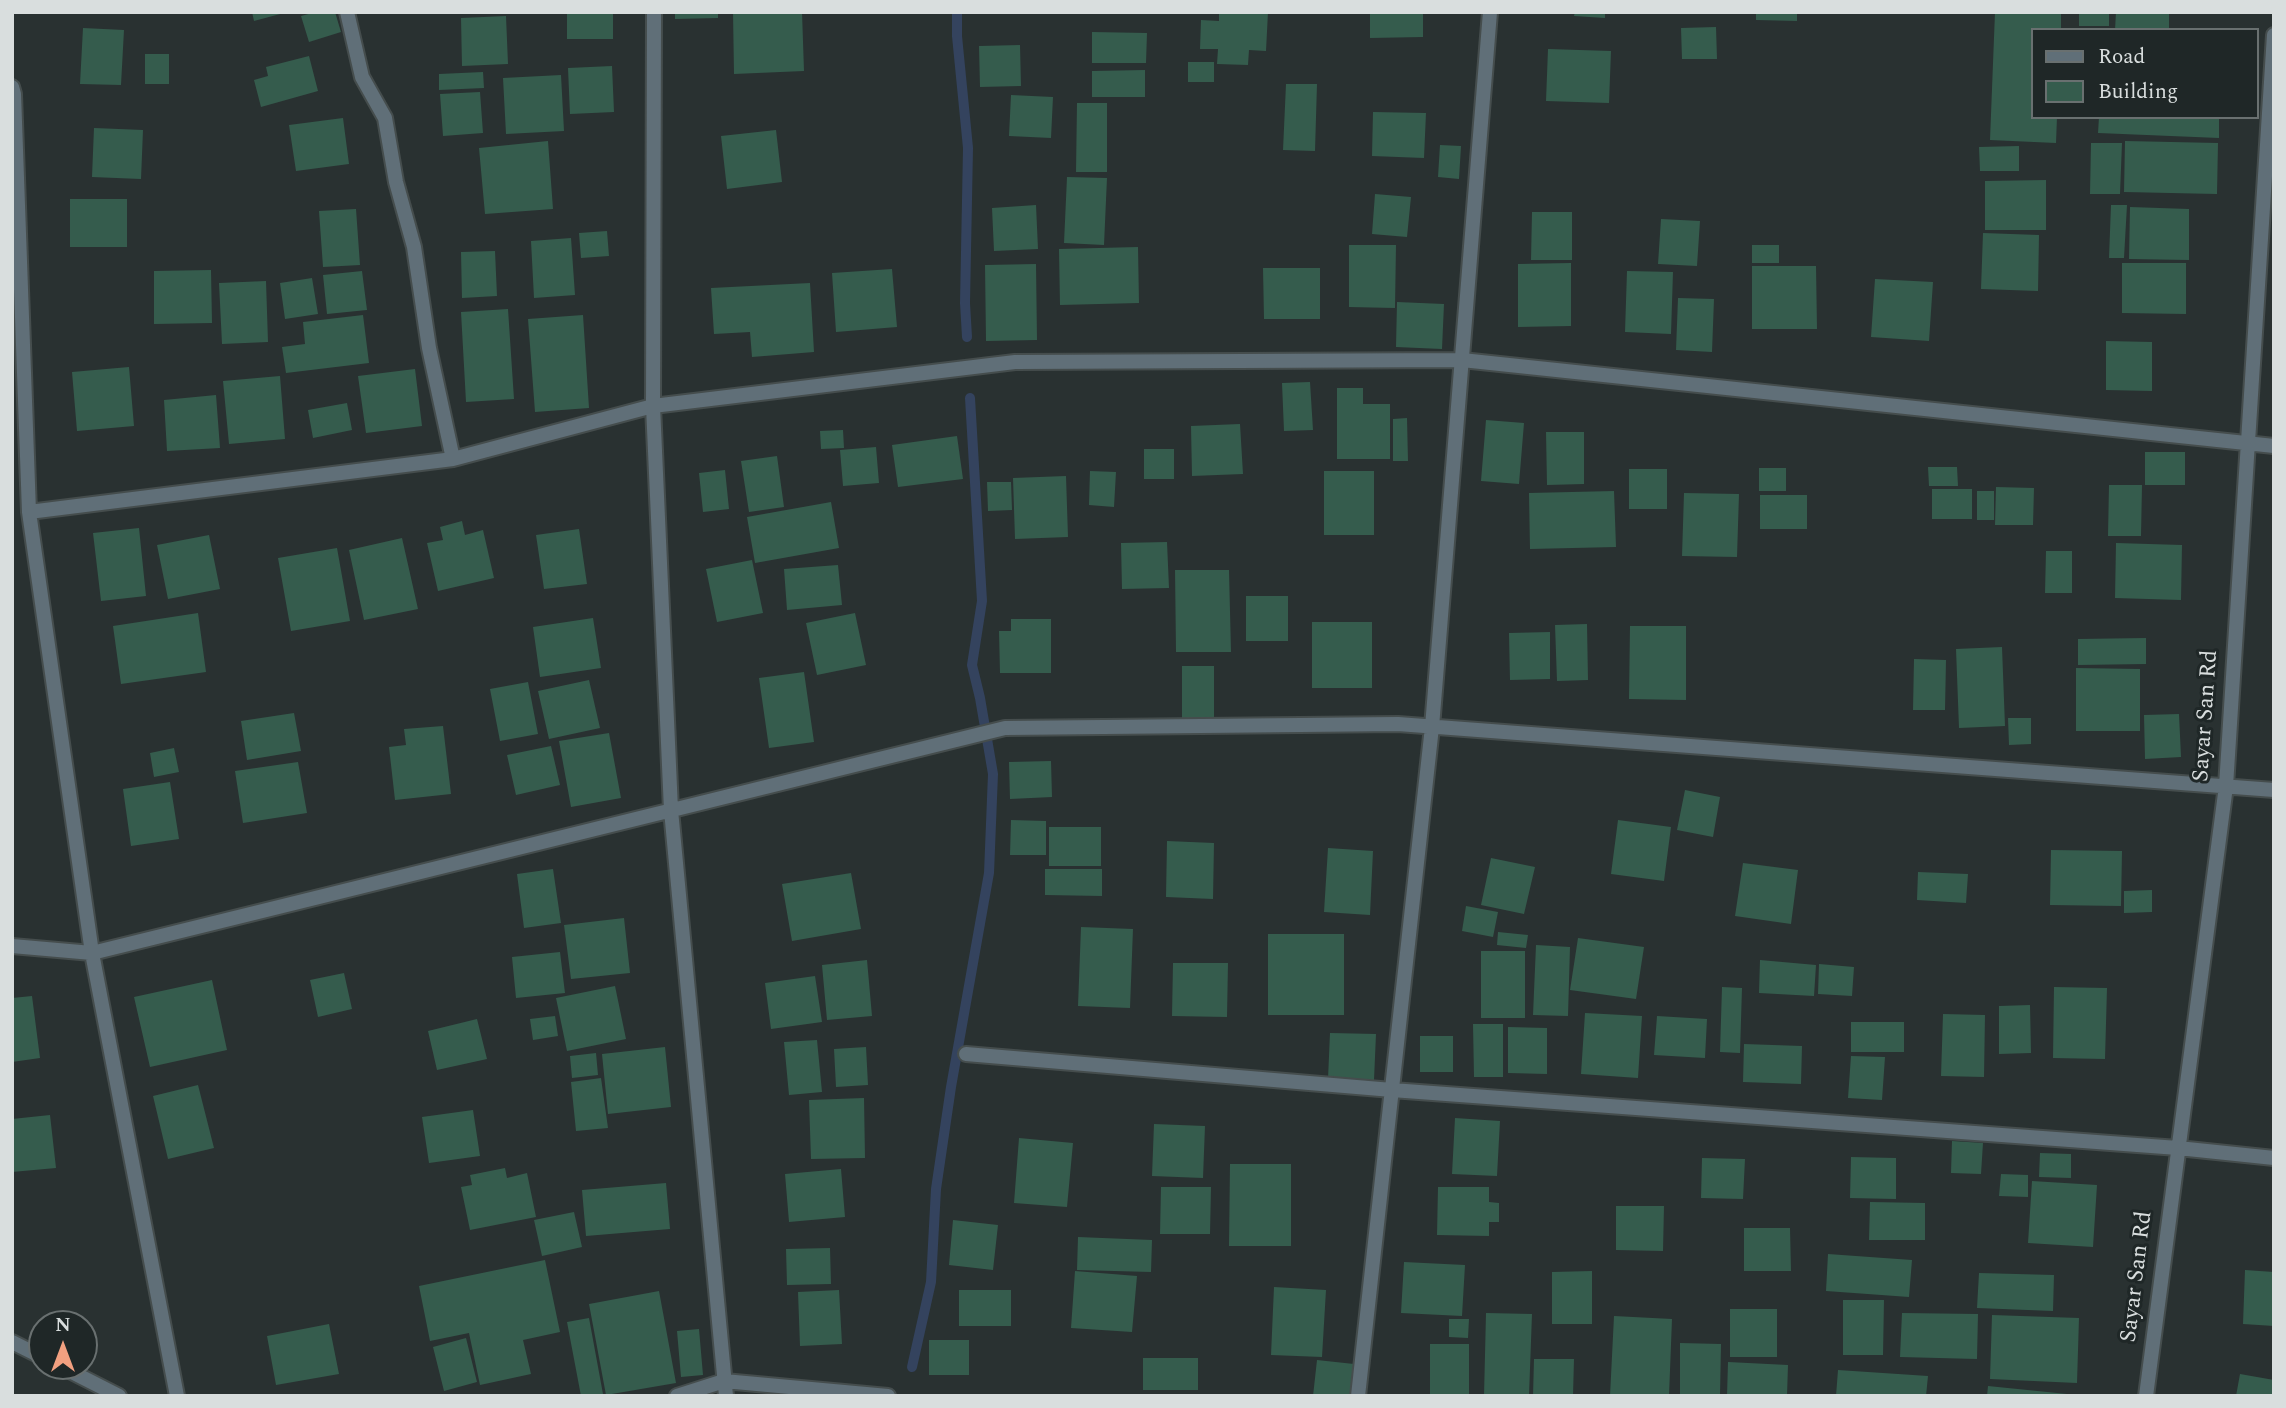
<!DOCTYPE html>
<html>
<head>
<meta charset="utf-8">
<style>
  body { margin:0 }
  #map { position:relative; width:2286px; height:1408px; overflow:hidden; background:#293131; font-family:Spectral,serif }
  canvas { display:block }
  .frame { position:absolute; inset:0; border:14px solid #d9dede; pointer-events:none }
  .legend { position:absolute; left:2031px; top:28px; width:228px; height:91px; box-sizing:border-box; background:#1f2727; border:2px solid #697070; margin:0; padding:9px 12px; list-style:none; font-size:21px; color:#d9dede }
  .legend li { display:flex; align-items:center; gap:14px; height:35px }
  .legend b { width:35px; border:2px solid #697070 }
  .north { position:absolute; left:28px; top:1310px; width:70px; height:70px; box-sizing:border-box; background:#1f2727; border:2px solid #697070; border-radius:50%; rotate:0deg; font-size:19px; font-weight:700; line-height:28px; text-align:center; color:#d9dede }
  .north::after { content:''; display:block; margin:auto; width:24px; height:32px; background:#f2a080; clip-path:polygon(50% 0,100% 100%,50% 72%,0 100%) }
</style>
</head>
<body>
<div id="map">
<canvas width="2286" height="1408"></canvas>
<div class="frame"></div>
<ul class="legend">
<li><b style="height:9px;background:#606f78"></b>Road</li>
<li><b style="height:19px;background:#355c4d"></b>Building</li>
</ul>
<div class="north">N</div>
</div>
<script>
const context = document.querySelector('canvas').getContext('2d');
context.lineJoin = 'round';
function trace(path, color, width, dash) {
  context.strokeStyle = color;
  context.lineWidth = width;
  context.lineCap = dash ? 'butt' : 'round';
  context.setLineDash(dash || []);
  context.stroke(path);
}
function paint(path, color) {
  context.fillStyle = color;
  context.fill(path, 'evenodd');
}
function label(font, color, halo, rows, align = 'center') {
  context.font = font + ' Spectral,serif';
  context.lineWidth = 6;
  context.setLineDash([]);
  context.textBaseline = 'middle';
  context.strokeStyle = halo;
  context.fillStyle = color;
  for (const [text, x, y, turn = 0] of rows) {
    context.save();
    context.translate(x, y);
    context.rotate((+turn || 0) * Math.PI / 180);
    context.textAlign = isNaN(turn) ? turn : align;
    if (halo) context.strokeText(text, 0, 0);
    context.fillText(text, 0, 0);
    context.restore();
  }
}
trace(new Path2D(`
  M957,12V36L968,148L965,303L967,337
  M912,1367L931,1282L936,1189L951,1087L989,873L993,774L980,698L972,665L982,601L970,398`), '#34435e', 10);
paint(new Path2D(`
  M252,12H284V13L254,21Z
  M316,12H335L341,32L309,42L301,16Z
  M567,12H613V39H567Z
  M675,12H718V18L675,19Z
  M733,12H802L804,71L734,74Z
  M1219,12H1268L1266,51L1249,50L1248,65L1217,64L1218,49H1200L1201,20L1219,21Z
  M1370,12H1423V37L1370,38Z
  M1575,12H1605V18L1574,16Z
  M1756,12H1797V21L1756,20Z
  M1995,12H2061V30H2032V117H2057L2056,143L1990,140Z
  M2079,12H2109V26H2079Z
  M2116,12L2169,13V30H2115Z
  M506,16L508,64L462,66L461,18Z
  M1716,27L1717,59H1682L1681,28Z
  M83,28L124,30L121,85L80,84Z
  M1092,32L1147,33L1146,63H1092Z
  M1020,45L1021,86L980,87L979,46Z
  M1548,49L1611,51L1609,103L1546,101Z
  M145,54H169V84H145Z
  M309,56L318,91L261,107L254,80L268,76L266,67Z
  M1188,62H1214V82H1188Z
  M612,66L614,112L570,114L568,68Z
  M1145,70V97H1092V71Z
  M483,72L484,88L439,90V74Z
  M561,75L564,131L506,134L503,78Z
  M1286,84H1317L1315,151L1283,150Z
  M480,92L483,133L443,136L440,94Z
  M1011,95L1053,97L1051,138L1009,136Z
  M1077,103H1107V172H1076Z
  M1373,112L1426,113L1424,158L1372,156Z
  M2099,117H2219V138L2098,133Z
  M343,118L349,164L296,171L289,125Z
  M94,128L143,130L141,179L92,177Z
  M776,130L782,182L727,189L721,136Z
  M548,141L553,209L485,214L479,148Z
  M2125,141L2218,143L2217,194L2124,192Z
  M2091,143H2122L2120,194H2090Z
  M1440,145L1461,146L1459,179L1438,177Z
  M2019,146V171H1980L1979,147Z
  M1067,177L1107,178L1104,245L1064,243Z
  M2046,180V230H1985V181Z
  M1375,194L1411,197L1407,237L1372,234Z
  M70,199H127V247H70Z
  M1036,205L1038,249L994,251L992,208Z
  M2111,205H2127L2124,258H2109Z
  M2130,207L2189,209V260L2129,259Z
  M356,209L360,265L323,267L319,211Z
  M1532,212H1572V260H1531Z
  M1661,219L1700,221L1697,266L1658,264Z
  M607,231L609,256L581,258L579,233Z
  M1983,233L2039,235L2038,291L1981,289Z
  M571,238L575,295L534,298L531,241Z
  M1349,245H1396L1395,308L1349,307Z
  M1752,245H1779V263H1752Z
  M1138,247L1139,303L1060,305L1059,249Z
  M495,251L497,296L462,298L461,252Z
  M1571,263V326L1518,327V264Z
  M2122,263H2186V314L2122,313Z
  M1036,264L1037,340L986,341L985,265Z
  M1752,266H1816L1817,329H1752Z
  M1263,268H1320V319H1264Z
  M892,269L897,327L836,332L832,273Z
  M211,270L212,323L154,324V271Z
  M362,271L367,310L327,314L323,275Z
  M1627,271L1673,272L1671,334L1625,332Z
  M312,278L318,314L285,319L280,283Z
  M1875,279L1933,282L1929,341L1871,337Z
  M266,281L268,342L222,344L219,283Z
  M810,283L814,352L752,357L750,332L714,334L711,288Z
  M1678,298L1714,299L1712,352L1676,350Z
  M1397,302L1444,304L1442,349L1396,347Z
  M508,309L514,399L466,402L461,312Z
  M363,315L369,363L286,373L282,347L305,344L303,322Z
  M583,315L589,408L535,412L528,319Z
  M2106,341L2152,342V391L2106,390Z
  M129,367L134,426L77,431L72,372Z
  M415,369L422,426L366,433L358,376Z
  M280,376L285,439L229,444L223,381Z
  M1310,382L1313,430L1284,431L1282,383Z
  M1337,388H1363V404H1390V459H1337Z
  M216,395L220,448L167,451L164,400Z
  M347,403L352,430L313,438L308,410Z
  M1407,418L1408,461H1393V419Z
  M1486,420L1524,423L1519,484L1481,481Z
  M1240,424L1243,474L1192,476L1191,426Z
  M843,430L844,448L821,449L820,431Z
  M1546,432H1584V484L1547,485Z
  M957,436L963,479L898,487L892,445Z
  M876,447L879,483L843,486L840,450Z
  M1144,449H1174V479H1144Z
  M2145,452H2185V485H2145Z
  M777,456L784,507L749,512L741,461Z
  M1928,467H1957L1958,486H1929Z
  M1759,468H1786V491H1759Z
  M1629,469H1667V509H1629Z
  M725,470L729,509L703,512L699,473Z
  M1090,471L1116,472L1114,507L1089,505Z
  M1324,471H1374V535H1324Z
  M1066,476L1068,537L1015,539L1013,478Z
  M987,482H1011L1012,510L988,511Z
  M2109,485H2142L2141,536H2108Z
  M1996,487L2034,488L2033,525H1995Z
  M1932,489H1972V519H1932Z
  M1614,491L1616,547L1530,549L1529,493Z
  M1977,491H1994V520H1977Z
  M1684,493L1739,494L1737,557L1682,556Z
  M1760,495H1807V529H1760Z
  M831,502L839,548L755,563L747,517Z
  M462,521L465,535L483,530L494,578L438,591L427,543L443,540L440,527Z
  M139,528L146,596L101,601L93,533Z
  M579,529L587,584L544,589L536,535Z
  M209,535L220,589L168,599L157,545Z
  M402,538L418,609L364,620L349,550Z
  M1167,542L1169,588L1122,589L1121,543Z
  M2116,543L2182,545L2181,600L2115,598Z
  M337,548L350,621L291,631L278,558Z
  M2046,551H2072V593H2045Z
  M752,560L763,613L717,622L706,569Z
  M838,565L842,605L787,610L784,569Z
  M1175,570H1229L1231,652H1176Z
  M1246,596H1288V641H1246Z
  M198,613L206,672L121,684L113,626Z
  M855,613L866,665L817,675L806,623Z
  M593,618L601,668L540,677L533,627Z
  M1011,619H1051V673H1000L999,631H1011Z
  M1312,622H1372V688H1312Z
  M1587,624L1588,680L1557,681L1555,625Z
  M1630,626H1686V700L1629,699Z
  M1550,632V679L1510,680L1509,633Z
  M2146,638V664L2078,665V639Z
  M2002,647L2005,726L1959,728L1956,649Z
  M1914,659L1946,660L1945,710H1913Z
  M1182,666H1214V719H1182Z
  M2076,668L2140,669V731H2076Z
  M804,672L814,742L769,748L759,678Z
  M589,680L600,728L549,739L538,691Z
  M528,682L538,734L500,741L490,689Z
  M294,713L301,751L247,760L241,721Z
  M2179,714L2181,757L2145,759L2144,715Z
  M2008,718H2031V744L2009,745Z
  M443,726L451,794L395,800L389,747L406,745L404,729Z
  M609,733L621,798L571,807L559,741Z
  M551,746L560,785L516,795L507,755Z
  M174,748L179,772L154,777L150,753Z
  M1051,761L1052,797L1010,799L1009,762Z
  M298,762L307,813L243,823L235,771Z
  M170,782L179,839L131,846L123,789Z
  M1685,790L1720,797L1713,837L1677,830Z
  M1011,820L1046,821V855H1010Z
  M1618,820L1671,827L1664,881L1611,874Z
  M1049,827H1101V866H1049Z
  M1167,841L1214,843L1213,899L1166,897Z
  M1328,848L1373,851L1370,915L1324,912Z
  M2051,850L2122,851L2121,906L2050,905Z
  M1491,858L1535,867L1524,914L1481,905Z
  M1743,863L1798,870L1791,924L1735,916Z
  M553,869L561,923L524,928L517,874Z
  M1045,869H1102V896L1045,895Z
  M1918,872L1968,874L1966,903L1917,900Z
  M851,873L861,929L792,941L782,884Z
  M2152,890V912L2124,913V891Z
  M1466,906L1498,912L1493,937L1462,931Z
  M624,918L630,973L571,979L564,925Z
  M1081,927L1133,929L1130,1008L1078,1006Z
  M1498,932L1528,935L1526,948L1497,945Z
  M1268,934H1344V1015H1268Z
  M1578,938L1644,947L1636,999L1570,990Z
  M1536,945L1570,947L1568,1016L1533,1015Z
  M1481,951H1525V1018H1481Z
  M560,952L565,993L516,998L512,957Z
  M867,960L872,1016L827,1020L822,965Z
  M1760,960L1816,965L1814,996L1759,993Z
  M1173,963H1228L1227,1017L1172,1016Z
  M1819,964L1854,967L1852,996L1818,994Z
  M344,973L352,1009L318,1017L310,980Z
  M815,976L822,1022L771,1029L765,983Z
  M212,980L227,1050L150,1067L134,997Z
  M615,986L626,1039L567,1051L556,998Z
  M1722,987L1742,988L1740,1053L1720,1052Z
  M2054,987L2107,988L2105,1059L2053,1058Z
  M32,996L40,1058L12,1062V998Z
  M2030,1005L2031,1053L1999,1054V1006Z
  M1585,1013L1642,1016L1638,1078L1581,1074Z
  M1943,1014L1985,1015L1984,1077L1941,1076Z
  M555,1016L558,1036L533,1040L530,1019Z
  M1657,1016L1707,1019L1705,1058L1654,1055Z
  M477,1019L487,1059L437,1070L428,1031Z
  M1851,1022H1904V1052H1851Z
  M1473,1024H1503V1077H1474Z
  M1508,1027L1547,1028V1074L1508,1073Z
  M1330,1033L1376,1034L1374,1080L1328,1079Z
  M1420,1036H1453V1072H1420Z
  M817,1040L822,1092L789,1095L784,1042Z
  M1744,1044L1802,1046L1801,1084L1743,1082Z
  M665,1047L671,1107L608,1114L602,1054Z
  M866,1047L868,1085L836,1087L834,1049Z
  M596,1053L598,1075L572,1078L570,1056Z
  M1851,1056L1885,1057L1882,1100L1848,1098Z
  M601,1078L608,1128L576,1131L571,1082Z
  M198,1085L214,1148L168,1159L153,1096Z
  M864,1098L865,1158L811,1159L809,1100Z
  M473,1110L480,1156L429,1163L422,1117Z
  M50,1115L56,1168L12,1172V1119Z
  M1455,1118L1500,1121L1497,1176L1452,1174Z
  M1154,1124L1205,1126L1203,1178L1152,1176Z
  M1019,1138L1073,1143L1067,1207L1014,1203Z
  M1952,1141L1983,1143L1981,1174L1951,1173Z
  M2040,1153L2071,1154V1178L2039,1177Z
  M1851,1157L1896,1158V1199L1850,1198Z
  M1702,1158L1745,1159L1743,1199L1701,1198Z
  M1230,1164H1291V1246H1229Z
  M505,1168L507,1178L527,1173L536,1217L470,1230L461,1187L472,1185L470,1175Z
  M841,1169L845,1217L789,1222L785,1174Z
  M2001,1174L2028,1175V1197L1999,1196Z
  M2032,1181L2097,1185L2093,1247L2028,1243Z
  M666,1183L670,1229L586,1236L582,1190Z
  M1161,1187H1211L1210,1234H1160Z
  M1438,1187H1489V1202L1499,1203V1222H1489V1236L1437,1235Z
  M1870,1202L1925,1203V1240H1869Z
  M1616,1206H1664L1663,1251L1616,1250Z
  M574,1212L582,1247L542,1256L534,1220Z
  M953,1220L998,1225L993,1270L949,1265Z
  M1744,1228H1790L1791,1271H1744Z
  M1078,1237L1152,1240L1151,1272L1077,1270Z
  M830,1248L831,1284L787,1285L786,1249Z
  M1828,1254L1912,1260L1909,1297L1826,1291Z
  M545,1260L560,1332L523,1340L531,1374L480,1385L469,1333L430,1341L419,1286Z
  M1404,1262L1465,1265L1462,1316L1401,1313Z
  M2245,1270L2274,1272V1326L2243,1324Z
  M1075,1271L1137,1276L1132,1332L1071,1328Z
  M1592,1271V1324H1552V1272Z
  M1979,1273L2054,1275L2053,1311L1977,1308Z
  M1274,1287L1326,1290L1322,1357L1271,1355Z
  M839,1290L842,1344L800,1346L798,1292Z
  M959,1290H1011V1326H959Z
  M659,1291L676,1383L606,1395L589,1304Z
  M1843,1300H1884L1883,1355H1843Z
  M1730,1309H1777V1357H1730Z
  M1486,1313L1532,1314L1529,1396H1484Z
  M1902,1313L1978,1314L1977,1359L1900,1357Z
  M1992,1315L2079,1318L2077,1383L1990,1379Z
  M1614,1316L1672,1319L1669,1396H1610Z
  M589,1318L603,1394L581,1396L567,1322Z
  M1449,1319H1469L1468,1338L1449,1337Z
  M329,1324L339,1374L276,1385L267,1336Z
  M699,1329L703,1375L681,1377L677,1331Z
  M466,1338L477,1382L444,1391L433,1347Z
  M929,1340H969V1375H929Z
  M1680,1343L1721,1344L1720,1396H1680Z
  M1430,1344H1469V1396H1430Z
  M1143,1358H1198V1390H1143Z
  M1534,1359H1574L1573,1396H1533Z
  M1317,1360L1354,1364L1351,1396H1313Z
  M1728,1362L1788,1365L1787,1396H1727Z
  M1838,1370L1928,1376L1926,1396H1836Z
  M2240,1374L2274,1380V1396H2236Z
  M1988,1386L2067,1394V1396H1987Z`), '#355c4d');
const street = new Path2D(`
  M347,12L362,77L385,118L396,182L414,247L429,348L453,459
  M654,12L653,406L671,810L726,1396
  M12,87L14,94L29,512L92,953L177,1396
  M29,512L453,459L653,406L1015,362L1462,360L2274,446
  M12,946L92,953L1005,728L1398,724L2274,790
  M966,1054L1392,1090L2178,1148L2274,1158
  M12,1342L42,1357
  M60,1366L119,1396
  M677,1396L724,1381L888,1396
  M1358,1396L1432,727L1490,12
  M2146,1396L2226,786L2274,35`);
trace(street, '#454d4d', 18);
trace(street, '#606f78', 14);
label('23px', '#d9dede', '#1f2727', [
  ["Sayar San Rd",2207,716,-86],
  ["Sayar San Rd",2138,1277,-83]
]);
</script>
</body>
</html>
